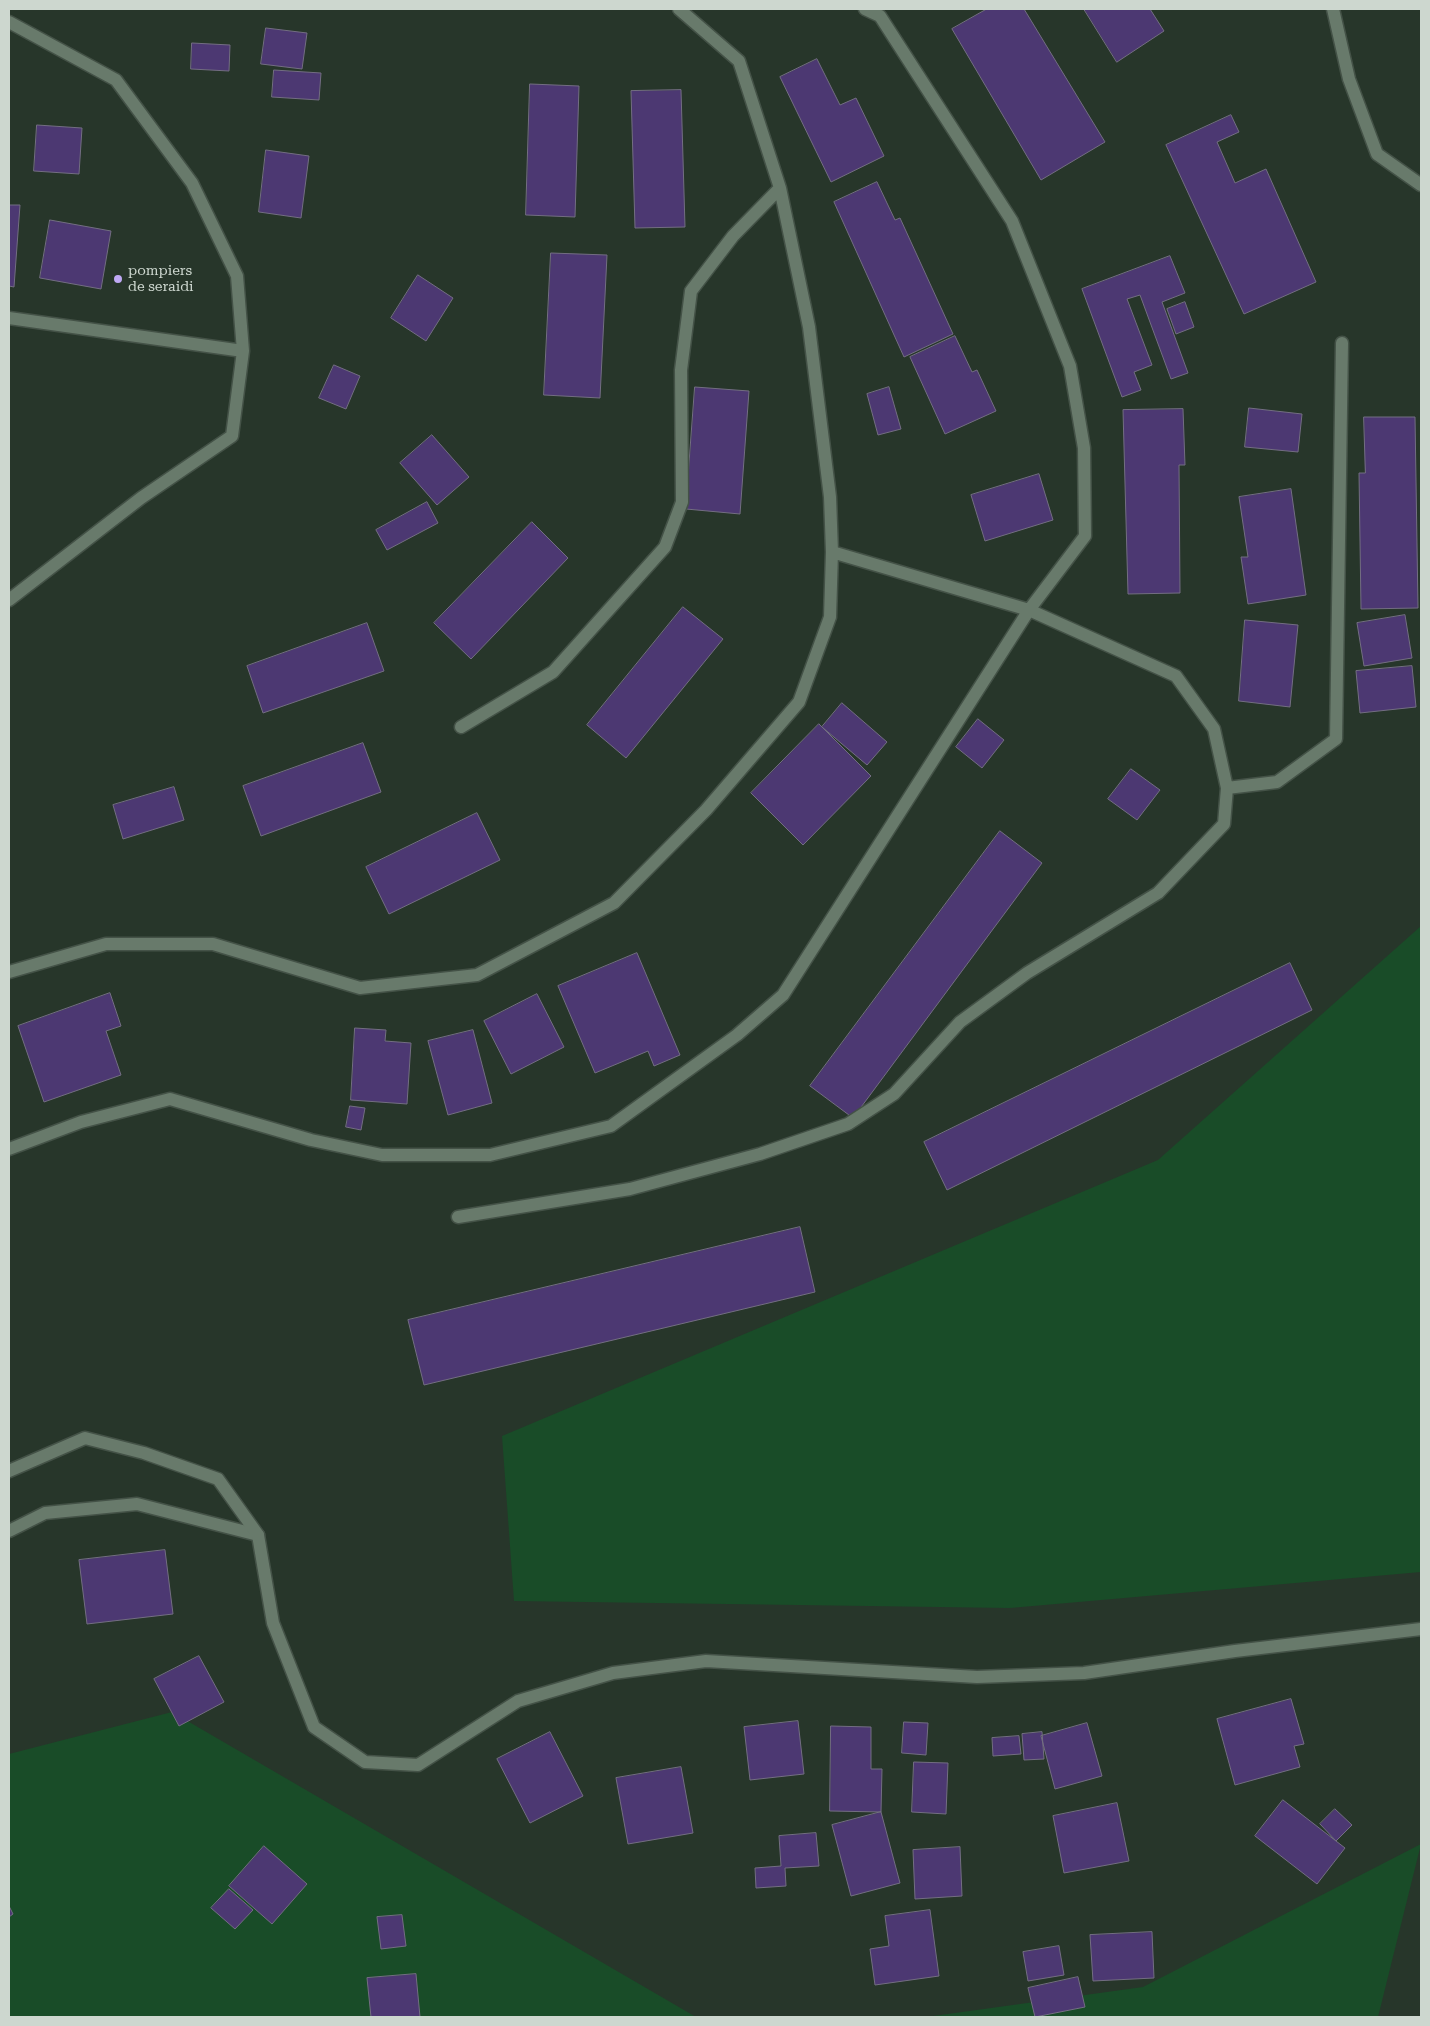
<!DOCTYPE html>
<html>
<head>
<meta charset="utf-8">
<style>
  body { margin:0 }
  #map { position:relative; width:1430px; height:2026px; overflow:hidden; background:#27362a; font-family:"Roboto Serif",serif }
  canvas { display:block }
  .frame { position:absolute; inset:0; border:10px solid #cdd7cf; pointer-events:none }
</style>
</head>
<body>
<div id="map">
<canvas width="1430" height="2026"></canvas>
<div class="frame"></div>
</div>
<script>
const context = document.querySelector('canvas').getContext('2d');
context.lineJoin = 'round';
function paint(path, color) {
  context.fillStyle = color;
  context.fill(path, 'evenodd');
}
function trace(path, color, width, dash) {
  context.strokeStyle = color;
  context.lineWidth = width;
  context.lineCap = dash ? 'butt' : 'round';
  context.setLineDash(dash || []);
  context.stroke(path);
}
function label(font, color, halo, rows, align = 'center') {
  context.font = font + ' "Roboto Serif",serif';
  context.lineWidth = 5;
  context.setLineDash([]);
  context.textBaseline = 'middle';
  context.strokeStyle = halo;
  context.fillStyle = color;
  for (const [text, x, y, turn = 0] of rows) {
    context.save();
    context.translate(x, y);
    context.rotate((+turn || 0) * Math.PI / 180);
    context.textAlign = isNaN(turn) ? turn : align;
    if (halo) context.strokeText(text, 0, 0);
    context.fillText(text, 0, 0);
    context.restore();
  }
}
paint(new Path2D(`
  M1421,926V1572L1010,1608L514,1601L502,1436L1158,1160Z
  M172,1712L696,2017H9V1754Z
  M1421,1844L1378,2017H926L1143,1987Z`), '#194c28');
const building = new Path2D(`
  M987,9H1024L1105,142L1041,180L952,29Z
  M1084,9H1150L1164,31L1117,62Z
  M266,28L307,33L302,69L261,64Z
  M192,43L230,45L229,71L191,69Z
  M817,59L840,105L856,98L884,156L831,182L780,77Z
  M274,70L321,73L319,100L272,97Z
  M530,84L579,86L575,217L526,215Z
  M681,90L685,227L635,228L631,91Z
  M1231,115L1239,132L1217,142L1235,183L1266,169L1316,282L1244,314L1166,145Z
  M37,125L82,128L79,174L34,171Z
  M266,150L309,156L301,218L259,212Z
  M877,182L895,220L900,218L953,334L904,357L834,202Z
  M9,205H20L14,287L9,286Z
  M50,220L111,231L101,289L40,278Z
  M551,253L607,255L600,398L544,395Z
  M1170,256L1185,293L1162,302L1188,373L1171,379L1140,295L1127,299L1152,365L1134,372L1141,390L1122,397L1082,289Z
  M418,275L453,298L426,341L391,318Z
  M1185,302L1194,327L1176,334L1167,309Z
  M955,336L972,372L977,370L996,411L945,434L910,357Z
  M334,365L360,376L346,409L319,398Z
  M695,387L749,391L740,514L686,509Z
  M889,387L901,429L878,435L867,394Z
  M1249,408L1302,414L1298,452L1245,447Z
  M1183,409L1185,465H1179L1180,593L1128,594L1123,410Z
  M1364,417H1415L1418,608L1361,609L1359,473H1365Z
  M432,435L469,477L437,505L400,463Z
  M1039,474L1053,520L985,541L971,495Z
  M1291,489L1306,595L1248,604L1241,557H1248L1239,497Z
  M427,502L438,523L387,550L376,530Z
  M532,522L568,558L471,659L434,623Z
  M683,607L723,639L626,758L587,725Z
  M1405,615L1412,658L1364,666L1357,623Z
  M1245,620L1298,625L1290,707L1239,701Z
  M367,623L384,671L263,713L247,666Z
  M1412,666L1416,707L1360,713L1356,671Z
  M842,703L887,742L867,765L822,727Z
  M978,719L1004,740L982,768L956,747Z
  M819,724L871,776L803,845L751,793Z
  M363,743L381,792L261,836L243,786Z
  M1131,769L1160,790L1137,820L1108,799Z
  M174,787L184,820L123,839L113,805Z
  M477,813L500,860L389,914L366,867Z
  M1000,831L1042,863L853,1118L810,1086Z
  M637,953L680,1055L654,1066L648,1051L595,1073L558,986Z
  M1290,963L1312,1010L947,1190L924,1142Z
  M110,993L121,1026L106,1031L121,1075L44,1102L18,1026Z
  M537,994L564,1047L511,1074L484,1021Z
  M355,1028L386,1030L385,1041L411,1043L407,1104L351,1100Z
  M473,1030L492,1103L448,1115L428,1041Z
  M350,1106L365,1108L361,1130L346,1127Z
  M800,1227L815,1292L424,1385L408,1320Z
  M165,1550L173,1614L87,1624L79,1560Z
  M199,1656L224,1702L179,1726L154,1679Z
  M1291,1699L1304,1744L1294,1746L1300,1767L1235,1785L1217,1719Z
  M798,1721L804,1774L750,1780L744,1727Z
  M904,1722L928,1723L926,1755L902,1753Z
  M1087,1723L1102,1776L1055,1789L1041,1736Z
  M831,1726L871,1727V1769H882L881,1812L830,1811Z
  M550,1732L583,1796L530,1823L497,1759Z
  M1042,1732L1044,1759L1024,1760L1022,1734Z
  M1019,1736L1021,1754L993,1756L992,1738Z
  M914,1762L948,1763L946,1814L912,1812Z
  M681,1767L693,1833L628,1844L616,1778Z
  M1283,1800L1345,1848L1317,1884L1255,1836Z
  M1117,1803L1129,1861L1064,1873L1053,1816Z
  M1335,1809L1352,1825L1336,1841L1320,1824Z
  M881,1812L900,1883L851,1896L832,1825Z
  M816,1833L819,1866L785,1868L786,1886L756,1888L755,1868L781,1866L779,1836Z
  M264,1846L307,1884L272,1924L229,1886Z
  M960,1847L962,1896L915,1899L913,1850Z
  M229,1889L253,1910L235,1929L211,1908Z
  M9,1906L13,1914L9,1917Z
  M930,1910L939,1976L875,1985L870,1949L889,1946L885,1916Z
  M402,1915L406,1946L381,1949L377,1917Z
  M1152,1932L1154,1978L1093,1981L1090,1935Z
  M1059,1946L1064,1975L1028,1981L1023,1952Z
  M416,1974L420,2017H371L367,1978Z
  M1078,1977L1085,2007L1035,2017L1028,1988Z`);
paint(building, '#4c3872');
trace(building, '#736e82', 1);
const street = new Path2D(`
  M1333,9L1349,79L1377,154L1421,185
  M9,22L116,80L192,183L237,276L243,351L232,436L141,498L9,600
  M9,318L243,351
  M461,727L553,672L665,547L682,502L681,370L691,291L733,236L780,188
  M1227,788L1277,782L1336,739L1342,343
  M9,972L106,944H213L360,988L477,975L614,903L706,810L799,702L830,617L832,552L830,497L809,327L780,188L739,61L679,9
  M9,1149L81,1122L170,1099L311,1140L382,1155H490L611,1126L737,1035L783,995L1029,610L1085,536L1084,448L1070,366L1012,221L880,16L865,9
  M458,1217L630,1189L760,1154L848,1124L894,1094L960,1022L1027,973L1158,893L1224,824L1227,788L1214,729L1176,676L1029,610L832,552
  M9,1531L45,1513L137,1504L258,1535`);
const secondary = new Path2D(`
  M9,1471L85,1438L144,1453L218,1479L258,1535L273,1623L314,1727L365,1762L418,1765L518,1701L613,1673L706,1661L977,1677L1084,1673L1235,1651L1421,1629`);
trace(street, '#445247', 15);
trace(secondary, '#445247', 15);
trace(street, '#687a6b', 12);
trace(secondary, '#687a6b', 12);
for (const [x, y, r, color] of [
  [118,279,5,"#bfa9f4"]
]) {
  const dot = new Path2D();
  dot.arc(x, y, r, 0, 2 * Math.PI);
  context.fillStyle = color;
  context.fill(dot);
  trace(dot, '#27362a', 2);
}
label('14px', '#cdd7cf', '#27362a', [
  ["pompiers",128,271],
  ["de seraidi",128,287]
], 'left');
</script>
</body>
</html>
